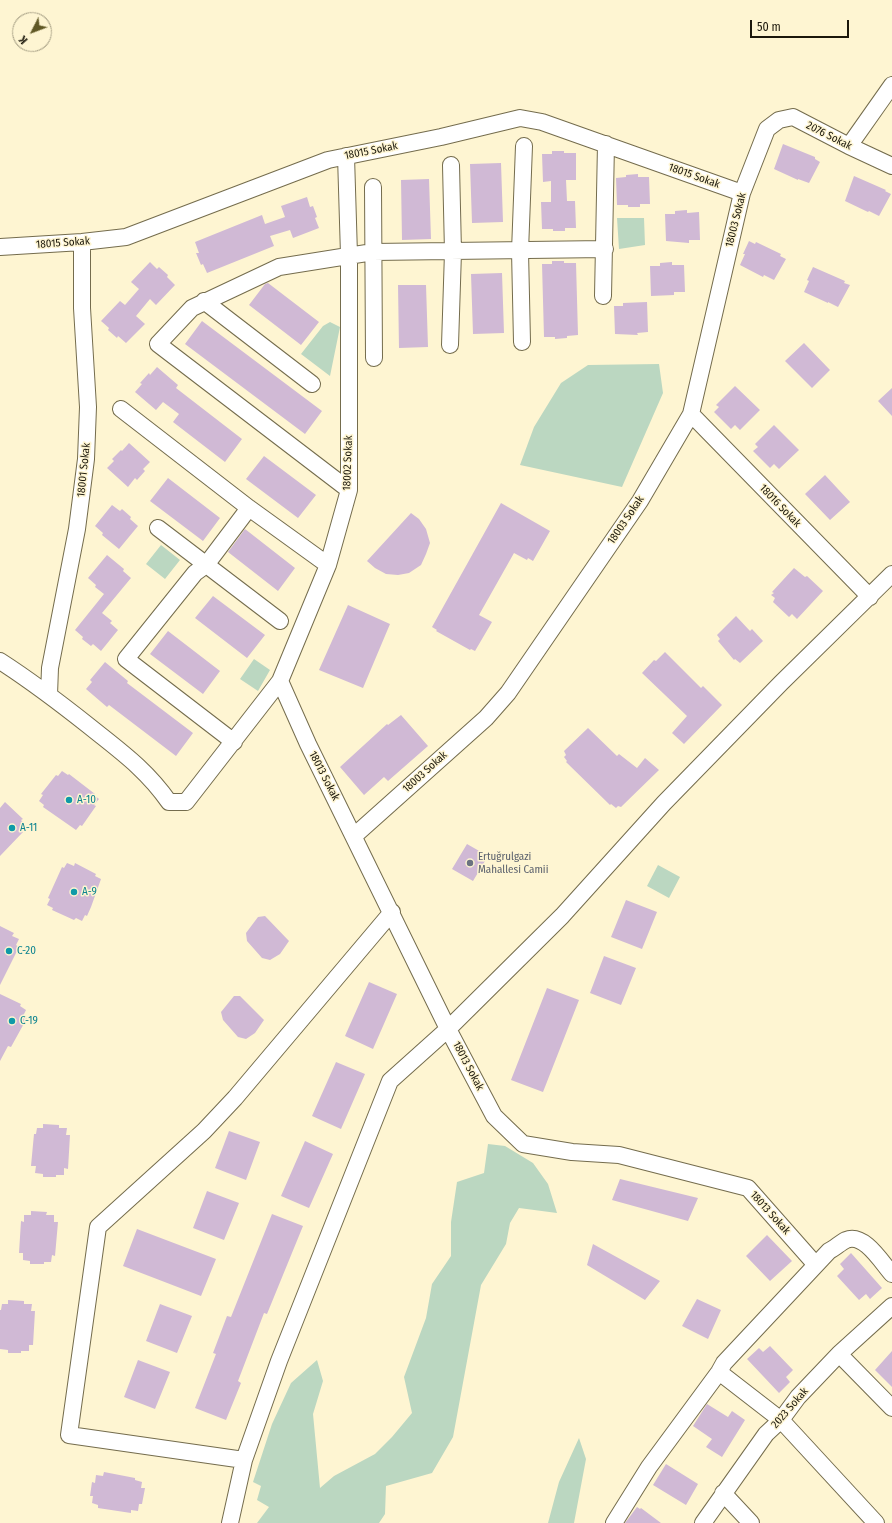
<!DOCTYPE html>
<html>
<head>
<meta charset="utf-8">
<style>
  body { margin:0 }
  #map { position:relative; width:892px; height:1523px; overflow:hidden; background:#fef5d2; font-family:"Fira Sans Condensed",sans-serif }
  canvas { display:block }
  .north { position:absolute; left:12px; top:12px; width:40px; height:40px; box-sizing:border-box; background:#fef5d2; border:1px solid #a39c82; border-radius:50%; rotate:228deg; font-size:11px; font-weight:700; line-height:16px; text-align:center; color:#1b170b }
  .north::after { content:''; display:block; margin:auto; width:14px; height:18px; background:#605825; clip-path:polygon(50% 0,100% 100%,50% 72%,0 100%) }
  .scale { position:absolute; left:750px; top:20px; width:99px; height:18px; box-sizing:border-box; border:2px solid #1b170b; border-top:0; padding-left:5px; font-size:12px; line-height:14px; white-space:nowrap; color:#1b170b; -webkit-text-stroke:3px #fef5d2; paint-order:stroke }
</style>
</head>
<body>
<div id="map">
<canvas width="892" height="1523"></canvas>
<div class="north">K</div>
<div class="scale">50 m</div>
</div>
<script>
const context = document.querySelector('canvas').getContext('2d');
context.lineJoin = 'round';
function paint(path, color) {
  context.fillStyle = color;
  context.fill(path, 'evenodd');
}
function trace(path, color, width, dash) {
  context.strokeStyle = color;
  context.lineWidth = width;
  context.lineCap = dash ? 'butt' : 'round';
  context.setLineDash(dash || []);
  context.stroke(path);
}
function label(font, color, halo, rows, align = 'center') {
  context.font = font + ' "Fira Sans Condensed",sans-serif';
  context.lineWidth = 3;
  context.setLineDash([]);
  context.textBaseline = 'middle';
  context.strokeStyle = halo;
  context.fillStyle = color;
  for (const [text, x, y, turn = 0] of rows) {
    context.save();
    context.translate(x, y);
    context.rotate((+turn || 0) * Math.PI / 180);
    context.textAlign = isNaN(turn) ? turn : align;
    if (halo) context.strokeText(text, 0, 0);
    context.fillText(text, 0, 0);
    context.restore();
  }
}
paint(new Path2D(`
  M617,218H644L645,245L619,249Z
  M330,322L340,327L330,376L301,354L323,326Z
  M659,364L663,393L622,487L520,465L534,427L561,383L588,365Z
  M161,545L180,560L165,579L146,564Z
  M254,659L270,670L258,691L240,679Z
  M658,865L680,877L669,898L647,886Z
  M488,1144L505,1146L533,1163L548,1184L557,1213L519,1208L510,1223L506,1244L481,1285L453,1437L432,1473L386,1486L385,1514L379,1523H257L269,1507L257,1500L261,1486L253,1482L272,1424L291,1383L317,1360L323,1381L313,1414L320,1488L334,1476L375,1454L392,1437L412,1413L404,1377L426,1318L432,1284L451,1256V1222L457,1182L484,1173Z
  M579,1438L586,1459L574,1523H548L559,1482Z`), '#bbd7c1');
paint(new Path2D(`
  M783,144L815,157V159L820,162L809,183L798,179V180L774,169Z
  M552,151H564V153H576V180H566L567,201H575L576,228H565V231H553V229H542L541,202H551V181L543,182L542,154H552Z
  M501,163L503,222L472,223L470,164Z
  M638,174V177H649L650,204H640V207H628V205H617L616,178L626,177V175Z
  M854,176L886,190L885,191L891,194L879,216L869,211L868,212L845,201Z
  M429,179L431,239L402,240L401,180Z
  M307,197L310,207L313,206L317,217L315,218L319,228L293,238L290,230L270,236L274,246L207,273L203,264L201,265L196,253H199L195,242L262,215L265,224L285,217L281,206Z
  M687,210V213L699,212L700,240H689V243L666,241L665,214H675V211Z
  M749,241L755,244L756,242L781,254L780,256L786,259L774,280L764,275L763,277L740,265L745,254H743Z
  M552,261H564V263H576L578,335L567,336V338L555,339V337H544L542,264H552Z
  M150,262L157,269L159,267L168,275L167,277L175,285L156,305L150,299L136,316L145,324L126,343L118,336L117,338L108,330L109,328L101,321L120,301L125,305L139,289L131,282Z
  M672,262V265H684L685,292H674V295L651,296L650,266H660V263Z
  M813,267L845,281L844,283L850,285L838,307L828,302V303L804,292L809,281L807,280Z
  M502,273L504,333L473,334L471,274Z
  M268,283L319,322L301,345L249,305L265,284Z
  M398,285H426L428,347L399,348Z
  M647,302L648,332L637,333L638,335L615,334L614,306H623V303Z
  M202,321L322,411L305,434L185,344Z
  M804,343L830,370L812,388L785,361Z
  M157,367L178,385L176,388L242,439L225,462L173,422L179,414L163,402L156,410L135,392L142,384L140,383L149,373L150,375Z
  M735,386L760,410L740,430L735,425L731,429L714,412L719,407L716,405Z
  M892,388V416L878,401Z
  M774,425L799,450L779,469L774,464L770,468L753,451L758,447L755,444Z
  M129,443L150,462L143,469L145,471L137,480L135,478L128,487L107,468L114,461L112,459L121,450L122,451Z
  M264,456L316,495L298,518L246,479Z
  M825,475L850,502L830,520L805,494Z
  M168,478L220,518L203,541L150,501Z
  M501,503L550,531L533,561L528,558L527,560L514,553L479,615L492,622L475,651L471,649L470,650L436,631L437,630L432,627Z
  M112,505L120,511L122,509L131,517L130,519L138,526L119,549L102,535L103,533L95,526Z
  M411,513L419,519L426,529L430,543L426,554L421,565L409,573L398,575L386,574L375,568L367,561Z
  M245,529L295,568L278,591L228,552Z
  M107,555L124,569L123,571L131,578L102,613L112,621L110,623L118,630L101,651L93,644L91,646L82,639L83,637L75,630L104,594L95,587L96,585L88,578Z
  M794,568L805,577L807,576L823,591L797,619L792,614L789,617L773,602L775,598L771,595L774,593L772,592Z
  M213,596L265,635L247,658L195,618Z
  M348,605L390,624L363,688L319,670Z
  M736,616L750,631L752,629L763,641L740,663L735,659L734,660L718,641L720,639L717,635Z
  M168,631L220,671L203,694L150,654Z
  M665,652L701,688L703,686L722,705L684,744L672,733L687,716L642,673L654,660L656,661Z
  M105,662L128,681L127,683L193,733L176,756L109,705L107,707L86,689L92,682L90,680Z
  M401,715L428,746L388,781L384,777L364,795L340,767L387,724L388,725Z
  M588,728L617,756L619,754L637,768L645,758L659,770L621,807L618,806L616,808L611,804L610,805L566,762L567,761L564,757L566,755L564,751Z
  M62,771L68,775L69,774L95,794L94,795L99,799L94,805L96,806L82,826L80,825L76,830L43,807L44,805L39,801L43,795L41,794L56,775L58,776Z
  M5,802L23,819L21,820L26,826L21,831L23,832L0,856V808Z
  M467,844L488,856L473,881L452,869Z
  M67,863L74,866L75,863L96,874L95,876L101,879L91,907L87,916L85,915L82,921L76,918L74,920L52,910L53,908L47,905L50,899L48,898L62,867L64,868Z
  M626,900L657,912L642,949L611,937Z
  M265,916L289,941L280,954L270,960L262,958L247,941L246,933L258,917Z
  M0,926L14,933L12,936L19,939L16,945L19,947L0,985Z
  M604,956L636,968L621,1005L590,993Z
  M369,982L397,994L373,1049L345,1036Z
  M547,988L579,1000L543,1092L511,1080Z
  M0,994L21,1004L20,1006L26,1010L23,1016L27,1018L11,1047L8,1046L0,1061Z
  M234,996H240L264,1020L255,1033L246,1039L238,1037L223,1020L221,1012Z
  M336,1062L365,1074L341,1129L312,1116Z
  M43,1124L59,1125V1128H67L66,1135H70L68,1169L64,1168V1175H56V1177H43V1174L35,1173L36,1166H31L34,1134H36L37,1128H43Z
  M229,1131L260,1142L246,1180L215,1168Z
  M305,1141L333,1154L309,1208L281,1196Z
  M620,1179L698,1198L688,1221L612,1200Z
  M207,1191L239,1203L224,1240L193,1228Z
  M31,1211L47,1212L46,1215H54V1222H58L55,1256L52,1255L51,1262H44V1264H30V1261L23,1260V1253H19L21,1221L24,1222V1215H31Z
  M272,1214L303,1226L267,1314L264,1313L238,1381L241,1383L226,1420L195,1408L216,1354L213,1353L227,1316L231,1317Z
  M137,1229L216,1259L201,1296L123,1266Z
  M767,1235L792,1261L770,1281L746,1256Z
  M593,1244L660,1281L645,1300L587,1265Z
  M851,1253L882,1288L870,1299L866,1294L859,1300L837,1276L844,1269L840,1264Z
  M697,1299L721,1310L708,1339L682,1326Z
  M8,1300L24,1301V1304H32L31,1311H35L33,1345H29V1351H21V1353H8V1350L0,1349V1310H1L2,1304H8Z
  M160,1304L192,1316L177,1353L146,1341Z
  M770,1346L793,1370L786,1377L790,1382L779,1393L747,1359L759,1348L763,1352Z
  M892,1351V1387L875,1370Z
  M138,1360L170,1372L155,1409L124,1397Z
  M707,1404L728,1417L732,1411L745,1420L722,1457L706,1447L712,1439L693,1426Z
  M666,1464L698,1484L686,1505L653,1485Z
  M104,1472L135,1478V1480L142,1482L141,1488H145L142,1504H139L138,1511L131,1510V1513L98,1508V1505L92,1503L93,1496H90L92,1482L95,1483L96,1475L103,1476Z
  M637,1507L640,1509L641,1508L661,1523H625Z`), '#d0b9d5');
const minor = new Path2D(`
  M849,146L892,85
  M373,187L374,358
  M0,247L82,242L126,237L328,160L441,137L520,118L542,122L742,193
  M603,296L606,144
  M204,301L312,384
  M522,342L520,251L524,146
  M450,345L453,252L451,165
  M121,409L249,508L328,565
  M691,414L870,597
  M349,490L158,344L192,308L279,267L373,252L605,249
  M158,528L280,621
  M0,661C31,681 60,703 89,726C120,751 146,769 169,802H186L280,681L328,565L349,490V255L346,156
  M280,681L308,744L448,1029L494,1116L523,1144L572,1152L619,1155L748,1188L816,1265
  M49,695L50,668L77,529L86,459L88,407L82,308V242
  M234,742L126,659L195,573L206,565L249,508
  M354,836L486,718L508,693L640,501L691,414L742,193L767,129L779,120L793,117L849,146L892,166
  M839,1354L892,1408
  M719,1372L781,1420L876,1523
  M244,1460L69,1435L98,1227L204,1131L235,1098L392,912
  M723,1493L751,1523
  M230,1523L244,1460L279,1361L390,1081L448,1029L562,916L664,803L781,683L892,574
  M614,1523L649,1467L719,1372L724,1363L829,1251C835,1248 840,1243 846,1240C864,1232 882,1263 892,1274
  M703,1523L766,1434L781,1420L798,1397L839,1354L892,1306`);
trace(minor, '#746c4d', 18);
trace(minor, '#fff', 16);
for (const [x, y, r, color] of [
  [69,800,4,"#0f9aa8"],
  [12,828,4,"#0f9aa8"],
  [470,863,4,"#6b7280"],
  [74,892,4,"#0f9aa8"],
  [9,951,4,"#0f9aa8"],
  [12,1021,4,"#0f9aa8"]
]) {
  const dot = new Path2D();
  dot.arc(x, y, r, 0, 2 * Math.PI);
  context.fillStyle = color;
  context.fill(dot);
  trace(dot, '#fef5d2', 1.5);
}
label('11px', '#1b170b', '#fef5d2', [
  ["2076 Sokak",829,136,27],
  ["18015 Sokak",371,151,-11],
  ["18015 Sokak",694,176,20],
  ["18003 Sokak",736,220,-76],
  ["18015 Sokak",63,243,-4],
  ["18002 Sokak",348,463,-88],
  ["18001 Sokak",84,470,-84],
  ["18016 Sokak",780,506,46],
  ["18003 Sokak",626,520,-56],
  ["18003 Sokak",425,772,-42],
  ["18013 Sokak",324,776,63],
  ["18013 Sokak",468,1066,62],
  ["18013 Sokak",770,1213,48],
  ["2023 Sokak",790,1408,-49]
]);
label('11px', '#0d838f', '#fef5d2', [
  ["A-10",77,800],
  ["A-11",20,828],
  ["A-9",82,892],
  ["C-20",17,951],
  ["C-19",20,1021]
], 'left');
label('11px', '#5b616d', '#fef5d2', [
  ["Ertuğrulgazi",478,857],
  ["Mahallesi Camii",478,870]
], 'left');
</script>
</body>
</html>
